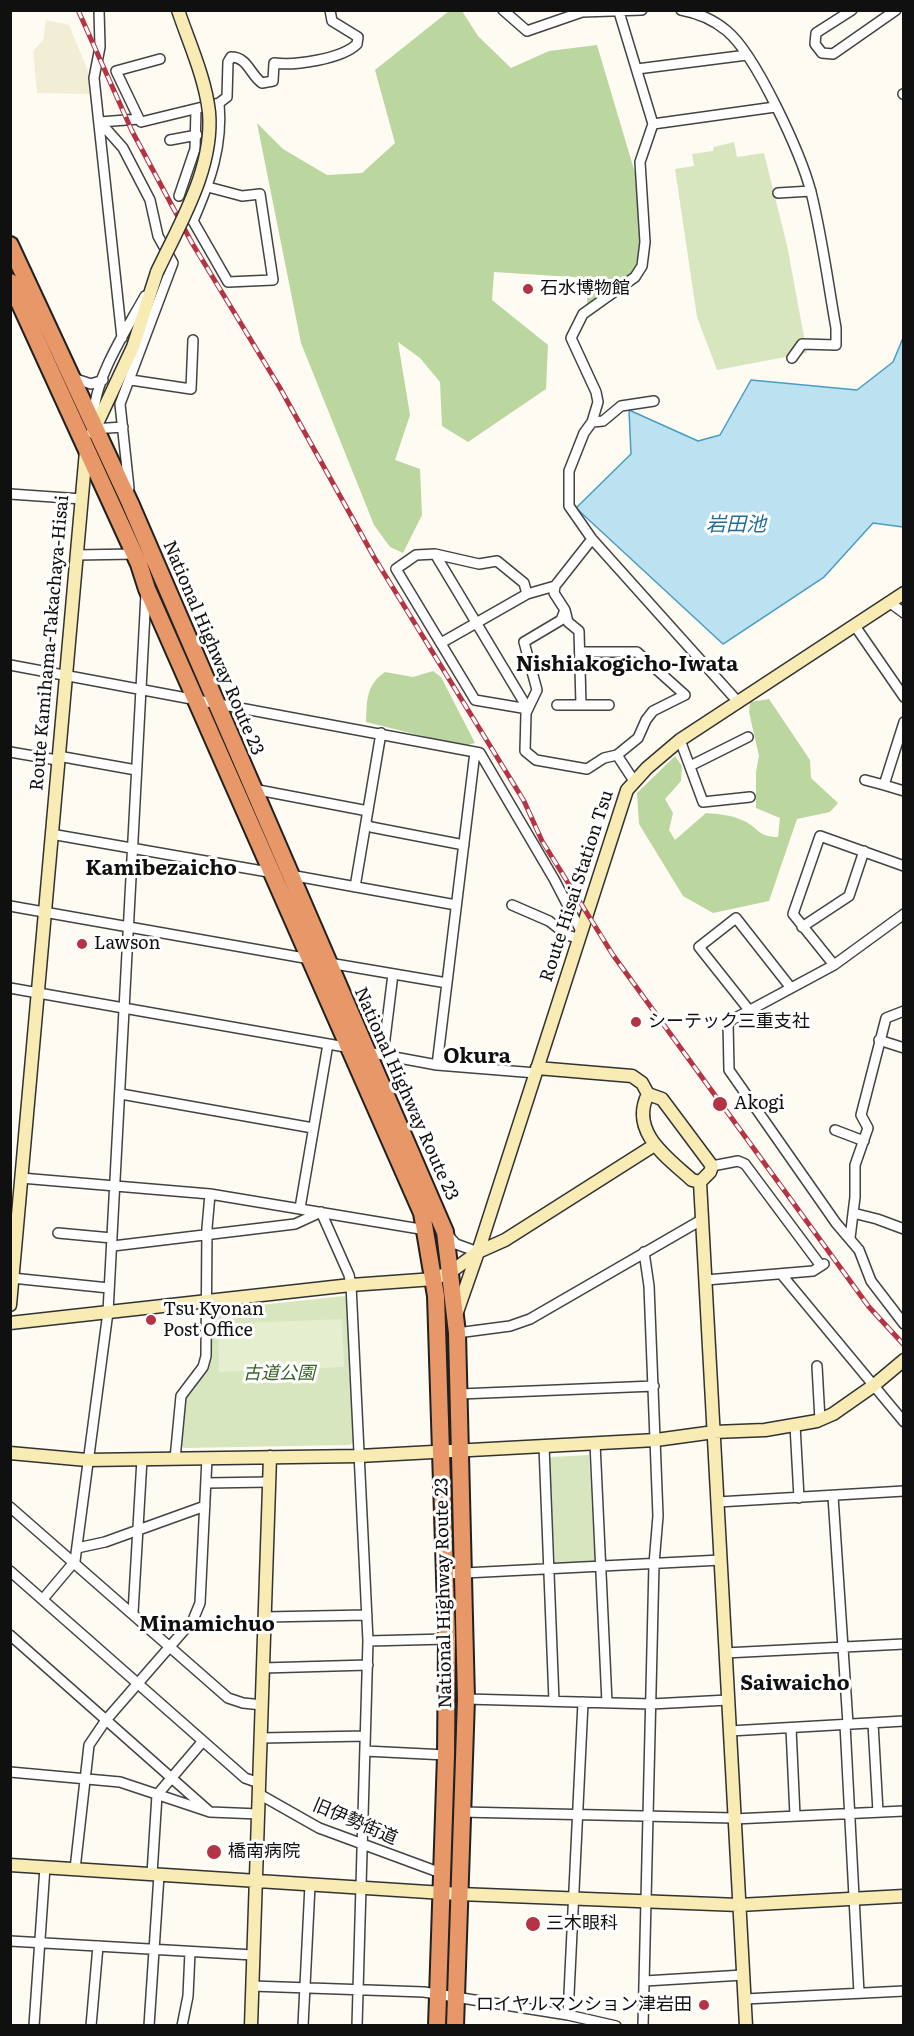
<!DOCTYPE html>
<html>
<head>
<meta charset="utf-8">
<style>
  body { margin:0 }
  #map { position:relative; width:914px; height:2036px; overflow:hidden; background:#fefbf3; font-family:Literata,serif }
  canvas { display:block }
  .frame { position:absolute; inset:0; border:12px solid #101010; pointer-events:none }
</style>
</head>
<body>
<div id="map">
<canvas width="914" height="2036"></canvas>
<div class="frame"></div>
</div>
<script>
const context = document.querySelector('canvas').getContext('2d');
context.lineJoin = 'round';
function paint(path, color) {
  context.fillStyle = color;
  context.fill(path, 'evenodd');
}
function trace(path, color, width, dash) {
  context.strokeStyle = color;
  context.lineWidth = width;
  context.lineCap = dash ? 'butt' : 'round';
  context.setLineDash(dash || []);
  context.stroke(path);
}
function label(font, color, halo, rows, align = 'center') {
  context.font = font + ' Literata,"Noto Sans JP",serif';
  context.lineWidth = 6;
  context.setLineDash([]);
  context.textBaseline = 'middle';
  context.strokeStyle = halo;
  context.fillStyle = color;
  for (const [text, x, y, turn = 0] of rows) {
    context.save();
    context.translate(x, y);
    context.rotate((+turn || 0) * Math.PI / 180);
    context.textAlign = isNaN(turn) ? turn : align;
    if (halo) context.strokeText(text, 0, 0);
    context.fillText(text, 0, 0);
    context.restore();
  }
}
paint(new Path2D(`
  M46,20L69,25L88,71L89,94L37,93L33,51L43,40Z`), '#f2eed5');
paint(new Path2D(`
  M734,142L737,157L764,153L787,245L807,353L717,370L697,317L675,169L694,166L692,154L713,151L714,147Z
  M344,1296L346,1297L353,1442L350,1445L184,1448L181,1446L184,1404L189,1392L209,1368L214,1310Z
  M589,1455L595,1561L555,1565L549,1459L551,1457Z`), '#d7e6bf');
paint(new Path2D(`
  M449,11H462L478,36L511,68L549,51L597,45L635,173L640,240L635,271L587,305L588,278L494,272L492,300L548,345L546,389L468,442L442,426L440,382L420,358L398,342L410,415L395,460L420,469L422,515L403,553L390,547L374,525L301,343L257,123L283,149L327,175L362,173L395,143L375,70Z
  M433,671L441,677L475,743L463,746L366,722C367,700 366,685 385,672L413,677Z
  M769,699L810,760L811,778L838,803L830,812L797,819L769,901L713,913L683,896L639,824L637,793L675,756L682,766L681,781L665,799L673,813L669,830L675,840L706,813C719,814 732,815 744,821C759,828 758,837 778,837L780,818L756,808V772L759,756L749,712L750,702Z`), '#bcd6a0');
paint(new Path2D(`
  M342,1319L344,1367L219,1372L218,1324Z`), '#e6eed0');
const water = new Path2D(`
  M903,338V527L873,523L824,577L723,644L576,508L631,454L629,410L698,441L720,435L751,380L857,390L893,362Z`);
paint(water, '#bce2f1');
trace(water, '#4a9cc2', 1.5);
const street = new Path2D(`
  M99,10L100,47L94,78L122,338
  M503,10L527,31L582,12L642,10
  M681,10C698,13 714,20 727,31C756,55 801,154 811,192C822,236 828,283 836,328V345L802,344L792,358
  M852,10L816,33L815,44L822,53L833,54L896,10
  M619,12L653,124L640,162L645,242L642,266L635,277L583,314L571,338L596,392L598,402L592,422L584,433L569,471V506L592,539L739,703
  M637,69L747,55
  M903,94H904
  M139,119L116,71L160,59
  M100,122L123,148L150,200L158,236L173,263L120,404L129,488
  M100,122L139,119L141,122L219,103L227,97L228,62L231,57C248,57 250,75 262,83L273,81L274,63C294,66 342,59 357,44L358,37L332,21L330,10
  M653,124L775,107
  M170,140L197,135
  M208,187L242,196L260,194L273,280L228,282L193,221C210,182 223,146 219,103
  M778,193L811,191
  M179,196L195,149L196,109
  M73,378L91,384L103,380
  M131,380L191,389L193,340
  M94,417C93,380 127,329 145,296
  M592,422L603,421L621,406L654,401
  M93,429L123,427
  M10,494L82,499
  M435,554L528,709
  M76,555L135,554
  M555,586L554,593L565,610L561,620L524,642L537,690L526,713L525,751L536,760L587,769L604,758L617,755L634,781
  M889,602L904,613
  M855,626L904,697
  M441,643L527,594
  M580,652H637L685,695L653,711L646,720L638,738L617,755
  M10,665L475,752L437,1065
  M557,705H581L579,631L568,622L565,610
  M581,705H609
  M528,709L475,700L396,569L416,555L435,554L479,564L497,561L524,583L527,594L555,586L592,539
  M904,722L884,785L904,791
  M680,740L703,802L750,797
  M10,752L57,760
  M475,752L480,753L554,879L580,929
  M58,756L136,770
  M690,766L748,737
  M865,780L884,785
  M253,789L368,811
  M366,824L371,827L464,845
  M51,834L274,873
  M904,866L820,836L793,914L834,965L904,914
  M290,875L456,905
  M355,887L381,733
  M512,905L549,921L567,935L577,938
  M10,906L310,959
  M802,927L849,896L864,851
  M329,963L447,983
  M834,965L728,1022L729,1070L836,1223L859,1250L871,1281L904,1324
  M10,988L351,1048
  M749,1010L699,947L736,918L791,988
  M879,1040L904,1048
  M367,1052L437,1065L536,1073
  M383,1055L393,974
  M121,1094L313,1128
  M835,1130L864,1141
  M712,1166L738,1161L745,1164L821,1266
  M21,1178L210,1194L426,1230
  M300,1208L328,1044
  M321,1212L349,1275L351,1285L368,1641L357,2026
  M853,1213L877,1219L904,1229
  M58,1233L112,1238
  M447,1234L456,1244L478,1252
  M850,1238L855,1197V1165L868,1128L861,1115L886,1018L904,1011
  M113,1246L295,1224L321,1212
  M782,1275L904,1422
  M12,1278L109,1288
  M706,1280L813,1271L824,1264
  M457,1333L510,1326L530,1319L703,1219
  M817,1366L820,1420
  M460,1394L654,1386
  M795,1425L799,1498
  M595,1443L607,1703
  M544,1446L554,1701
  M175,1459L181,1396L203,1367L206,1356L207,1228L210,1194
  M207,1483L269,1482
  M833,1496L848,1724
  M718,1502L904,1491
  M10,1507L228,1698L243,1703L262,1705
  M77,1548L105,1542L205,1506
  M10,1571L245,1778L259,1783
  M445,1574L721,1560
  M43,1599L75,1561L108,1312L146,594
  M133,1613L142,1459
  M265,1617L367,1615
  M10,1635L210,1812
  M368,1641L447,1639
  M725,1653L904,1644
  M263,1668L368,1665
  M466,1699L651,1704L728,1700
  M873,1723L878,1812
  M845,1724L859,1993
  M791,1728L795,1816
  M730,1731L904,1721
  M261,1738L365,1736
  M365,1751L446,1755
  M10,1772L120,1782L210,1812L259,1814
  M259,1794L319,1828L441,1873
  M461,1812L734,1818
  M734,1819L904,1811
  M75,1869L89,1745L106,1720L193,1620L200,1603L207,1458
  M152,1874L157,1795L203,1741
  M10,1941L253,1955
  M645,1981L743,1975
  M252,1986L424,1992L568,2015L616,2026
  M745,1999L904,1991
  M568,2015L583,1702
  M34,2026L45,1867
  M91,2026L98,1946
  M149,2026L159,1875
  M182,2026L188,1996L190,1952
  M303,2026L310,1885
  M643,2026L654,1564L658,1516L649,1286L644,1252`);
const secondary = new Path2D(`
  M93,432L133,347L157,272
  M537,1068L632,1076L642,1083L648,1094
  M648,1094L662,1099L712,1166L710,1172L700,1182L692,1180C668,1158 629,1132 648,1094Z
  M700,1182L746,2026
  M10,1305L86,451
  M457,1312L478,1252L505,1240L653,1146
  M10,1323L351,1285L434,1279L452,1271L478,1252L627,790L647,768L680,740L904,593
  M10,1453L87,1460L359,1456L656,1440L714,1432L765,1430L817,1421L833,1414L873,1386L904,1360
  M10,1865L459,1894L739,1905L904,1896
  M251,2026L270,1457`);
const highway = new Path2D(`
  M10,245L130,503L445,1232L457,1333L466,1699L455,2026
  M10,282L139,564L147,589L422,1213L436,1296L447,1639L446,1755L437,2026`);
trace(street, '#434343', 12);
trace(secondary, '#323232', 15);
trace(highway, '#212121', 20);
trace(street, '#fff', 9);
trace(secondary, '#f8ebb4', 12);
trace(highway, '#e89868', 16);
const rail = new Path2D(`
  M78,10L132,131L192,243L280,388L374,557L524,801L542,841L613,955L869,1307L904,1345`);
trace(rail, '#b43344', 5);
trace(rail, '#fff', 3, [9]);
const secondaryBridge = new Path2D(`
  M157,272C180,223 214,168 209,112C205,77 189,43 178,10`);
trace(secondaryBridge, '#323232', 15, []);
trace(secondaryBridge, '#f8ebb4', 12);
for (const [x, y, r, color] of [
  [528,289,6,"#b43344"],
  [82,944,6,"#b43344"],
  [636,1022,6,"#b43344"],
  [720,1104,8,"#b43344"],
  [151,1320,6,"#b43344"],
  [214,1852,8,"#b43344"],
  [533,1924,8,"#b43344"],
  [704,2005,6,"#b43344"]
]) {
  const dot = new Path2D();
  dot.arc(x, y, r, 0, 2 * Math.PI);
  context.fillStyle = color;
  context.fill(dot);
  trace(dot, '#fff', 2);
}
label('18px', '#101010', '#fff', [
  ["石水博物館",540,289],
  ["Lawson",94,944],
  ["シーテック三重支社",648,1022],
  ["Akogi",734,1104],
  ["Tsu Kyonan",163,1310],
  ["Post Office",163,1331],
  ["橋南病院",228,1852],
  ["三木眼科",546,1924],
  ["ロイヤルマンション津岩田",692,2005,"right"]
], 'left');
label('18px', '#101010', '#fff', [
  ["Route Kamihama-Takachaya-Hisai",50,643,-85],
  ["National Highway Route 23",213,648,67],
  ["Route Hisai Station Tsu",577,886,-72],
  ["National Highway Route 23",406,1094,66],
  ["National Highway Route 23",444,1593,-91],
  ["旧伊勢街道",355,1822,23]
]);
label('italic 18px', '#376325', '#fff', [
  ["古道公園",279,1374]
]);
label('italic 20px', '#236e98', '#fff', [
  ["岩田池",736,525]
]);
label('bold 21px', '#101010', '#fff', [
  ["Nishiakogicho-Iwata",627,665],
  ["Kamibezaicho",161,869],
  ["Okura",477,1057],
  ["Minamichuo",207,1625],
  ["Saiwaicho",795,1684]
]);
</script>
</body>
</html>
